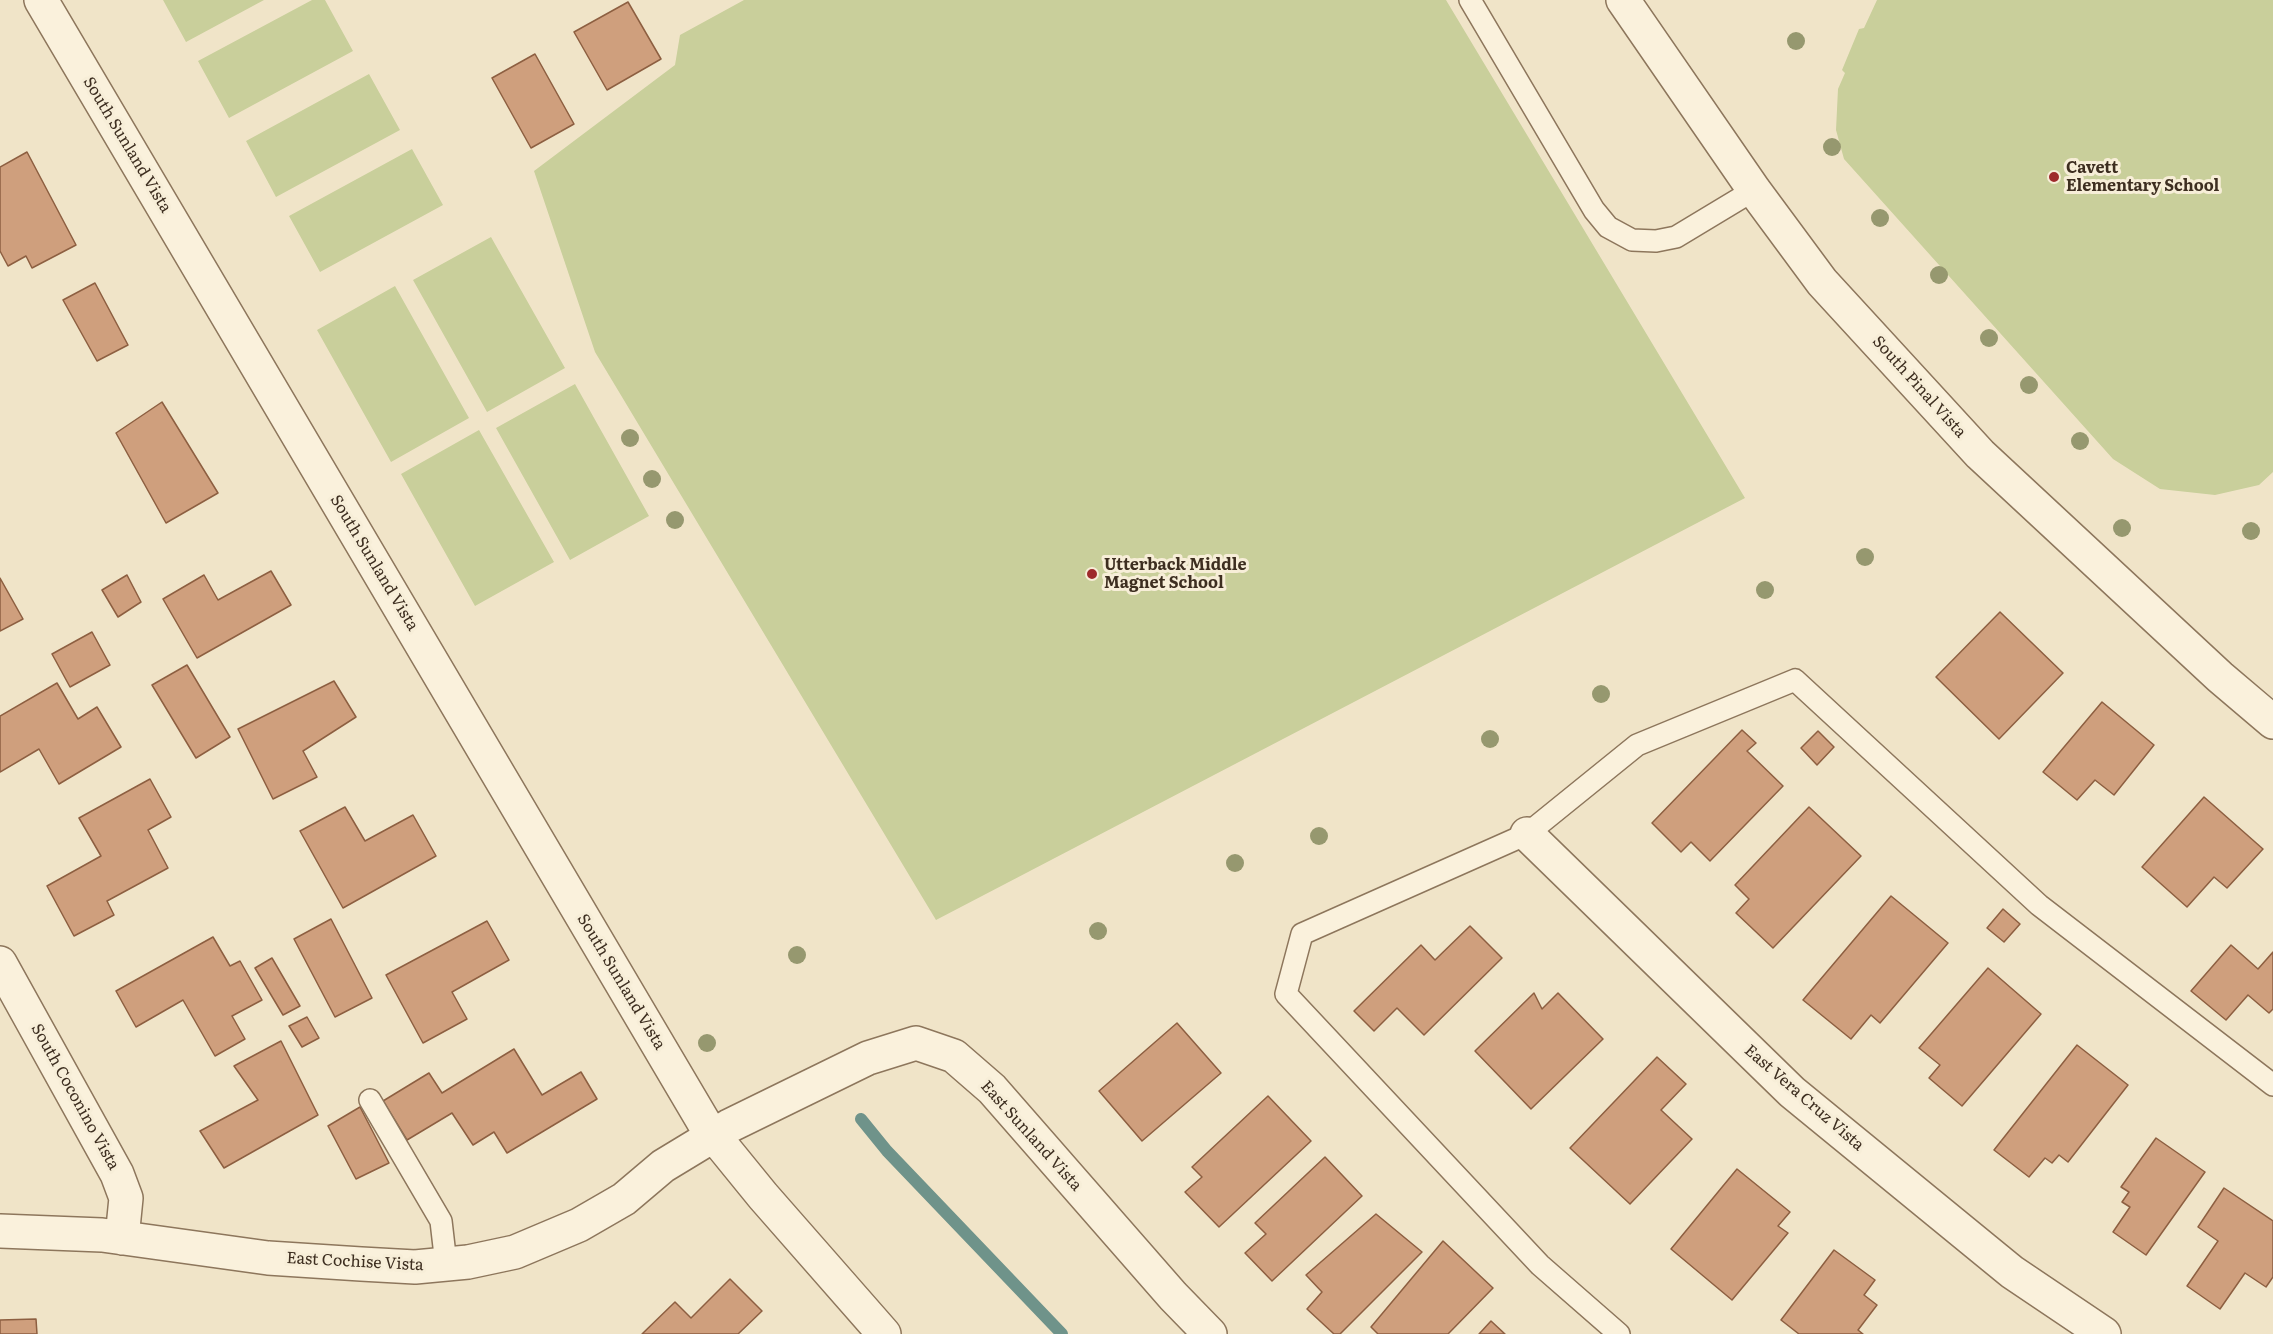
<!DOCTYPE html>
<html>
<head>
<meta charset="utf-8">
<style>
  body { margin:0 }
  canvas { display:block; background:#f0e4c8 }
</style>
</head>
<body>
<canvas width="2273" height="1334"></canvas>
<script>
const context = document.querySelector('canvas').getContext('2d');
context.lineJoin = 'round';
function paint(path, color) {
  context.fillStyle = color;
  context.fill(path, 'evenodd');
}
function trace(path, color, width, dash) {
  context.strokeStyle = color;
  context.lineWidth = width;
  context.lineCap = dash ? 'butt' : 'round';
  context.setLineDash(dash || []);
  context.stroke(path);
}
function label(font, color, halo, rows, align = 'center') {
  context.font = font + ' Literata,serif';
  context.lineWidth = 6;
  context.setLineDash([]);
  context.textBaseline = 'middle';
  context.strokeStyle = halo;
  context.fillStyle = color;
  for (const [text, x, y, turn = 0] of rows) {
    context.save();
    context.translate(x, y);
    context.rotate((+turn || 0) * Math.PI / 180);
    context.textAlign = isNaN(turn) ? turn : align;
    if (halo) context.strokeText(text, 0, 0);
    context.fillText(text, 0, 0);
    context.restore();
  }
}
paint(new Path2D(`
  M163,0H264L186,42Z
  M312,0H325L353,51L229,118L198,61Z
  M744,0H1446L1745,498L936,920L595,352L534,171L675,65L680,35Z
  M1877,0H2273V472L2259,485L2215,495L2160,489L2113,459L1844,159L1836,130L1838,89L1845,73L1842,70L1859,29L1864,28Z
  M369,74L400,130L276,197L246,141Z
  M412,149L443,205L320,272L289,216Z
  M491,237L565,368L487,412L413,280Z
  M395,286L469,418L391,462L317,330Z
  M575,384L649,516L570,560L496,428Z
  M479,430L554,562L475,606L401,474Z`), '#c9cf9b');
trace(new Path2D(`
  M861,1119L887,1151L1062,1334`), '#6f938a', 12);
const building = new Path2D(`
  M628,2L661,59L607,90L574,32Z
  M535,54L574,124L531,148L492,78Z
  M27,152L76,245L32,268L26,256L8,266L0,251V167Z
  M95,283L128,345L97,361L63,300Z
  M162,402L218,493L166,523L116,433Z
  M271,571L291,605L197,658L163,599L204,575L218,600Z
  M127,575L141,602L118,617L102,590Z
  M0,578L23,619L0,631Z
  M2000,612L2063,673L1999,739L1936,677Z
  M92,632L110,665L70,687L52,654Z
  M187,665L230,737L196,758L152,685Z
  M334,681L356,717L303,751L317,777L273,799L238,729Z
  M57,683L78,719L97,707L121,747L59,784L39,749L0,772V716Z
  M2102,702L2154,745L2114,795L2095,780L2077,800L2043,772Z
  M1742,730L1756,743L1747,751L1783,786L1710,861L1691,842L1681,852L1652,823Z
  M1818,731L1834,747L1817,765L1801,748Z
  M150,779L171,817L148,830L168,868L107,901L114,915L74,936L47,886L101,856L79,818Z
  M2204,797L2263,849L2227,888L2214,877L2187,907L2142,867Z
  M345,807L365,841L413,815L436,856L343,908L300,831Z
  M1809,807L1861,856L1773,948L1736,913L1749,899L1735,885Z
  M1891,896L1948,943L1880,1023L1871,1015L1851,1039L1803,1000Z
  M2003,909L2020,924L2004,942L1987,928Z
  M331,919L372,998L335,1017L294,939Z
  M487,921L509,960L452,992L467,1019L423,1043L386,975Z
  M1470,926L1502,958L1424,1035L1397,1008L1374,1031L1354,1011L1421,945L1435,960Z
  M213,937L230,966L240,961L262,1000L232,1016L245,1039L215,1056L183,1000L136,1027L116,991Z
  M2231,945L2258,969L2273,952V1009L2269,1013L2248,995L2226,1020L2191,991Z
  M272,958L300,1006L283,1015L255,968Z
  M1988,968L2041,1014L1962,1106L1929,1078L1940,1065L1919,1048Z
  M1534,993L1542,1009L1558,993L1603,1039L1531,1109L1475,1051Z
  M307,1017L319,1038L302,1047L289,1026Z
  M1177,1023L1221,1073L1142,1141L1099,1091Z
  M281,1041L318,1115L224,1168L200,1131L258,1100L234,1066Z
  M2077,1045L2128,1085L2068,1162L2059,1155L2052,1163L2045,1158L2029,1177L1994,1150Z
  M514,1049L542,1095L581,1072L597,1099L507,1153L494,1132L473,1145L452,1113L407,1140L383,1101L429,1073L442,1093Z
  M1657,1057L1686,1084L1661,1110L1692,1139L1630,1204L1570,1148Z
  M1268,1096L1311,1141L1219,1227L1185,1192L1202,1177L1192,1167Z
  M360,1107L389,1163L356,1179L328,1126Z
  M2156,1138L2205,1172L2146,1255L2113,1232L2130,1207L2122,1202L2129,1192L2121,1187Z
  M1325,1157L1362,1196L1272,1281L1245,1253L1266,1234L1255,1223Z
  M1737,1169L1790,1212L1778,1226L1788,1233L1732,1300L1671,1249Z
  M2224,1188L2273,1221V1277L2266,1287L2245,1273L2220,1309L2187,1286L2218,1241L2198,1227Z
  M1376,1214L1422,1252L1340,1334H1334L1307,1309L1322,1292L1306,1275Z
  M1443,1241L1493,1288L1448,1334H1378L1371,1327Z
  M1834,1250L1875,1280L1864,1295L1877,1305L1858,1330L1863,1334H1799L1781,1320Z
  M730,1279L762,1311L738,1334H642L675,1302L691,1318Z
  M36,1319L37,1334H0V1320Z
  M1491,1321L1505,1334H1479Z`);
paint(building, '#cf9f7d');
trace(building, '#8d5f41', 1.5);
const lane = new Path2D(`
  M1470,0L1594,210L1608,227L1632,240L1656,241L1676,237L1754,190
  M370,1100L441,1221L446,1264
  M1619,1334L1540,1265L1286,994L1302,934L1527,834L1637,745L1795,680L2039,905L2273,1085`);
const street = new Path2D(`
  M41,0L706,1126L763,1196L884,1334
  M1623,0L1754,190L1822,282L1980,454L2220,677L2273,722
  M1527,834L1792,1092L2012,1272L2104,1334
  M0,963L117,1174L126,1198L122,1238
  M0,1231L102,1235L268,1258L361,1264L415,1267L468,1262L515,1252L579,1225L624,1199L663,1166L729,1126L868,1058L916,1043L954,1056L992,1089L1173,1296L1210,1334`);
trace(lane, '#8d765c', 24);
trace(street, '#8d765c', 36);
trace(lane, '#faf1dc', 21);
trace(street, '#faf1dc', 33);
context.fillStyle = '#96986f';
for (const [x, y] of [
  [1796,41],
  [1832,147],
  [1880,218],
  [1939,275],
  [1989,338],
  [2029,385],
  [630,438],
  [2080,441],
  [652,479],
  [675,520],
  [2122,528],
  [2251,531],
  [1865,557],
  [1765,590],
  [1601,694],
  [1490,739],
  [1319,836],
  [1235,863],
  [1098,931],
  [797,955],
  [707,1043]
]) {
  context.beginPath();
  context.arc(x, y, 9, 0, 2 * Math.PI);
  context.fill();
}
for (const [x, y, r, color] of [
  [2054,177,6,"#9e2a2b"],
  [1092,574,6,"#9e2a2b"]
]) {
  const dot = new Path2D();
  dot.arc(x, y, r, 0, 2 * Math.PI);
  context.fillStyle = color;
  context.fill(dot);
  trace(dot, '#f7eed8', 2);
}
label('16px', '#3d2e20', '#f7eed8', [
  ["South Sunland Vista",127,145,59],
  ["South Pinal Vista",1919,387,48],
  ["South Sunland Vista",374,563,59],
  ["South Sunland Vista",621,982,59],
  ["South Coconino Vista",75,1097,61],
  ["East Vera Cruz Vista",1804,1098,41],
  ["East Sunland Vista",1031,1136,48],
  ["East Cochise Vista",355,1262,3]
]);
label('bold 16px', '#3d2e20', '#f7eed8', [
  ["Cavett",2066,168],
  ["Elementary School",2066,186],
  ["Utterback Middle",1104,565],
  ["Magnet School",1104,583]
], 'left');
</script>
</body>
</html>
